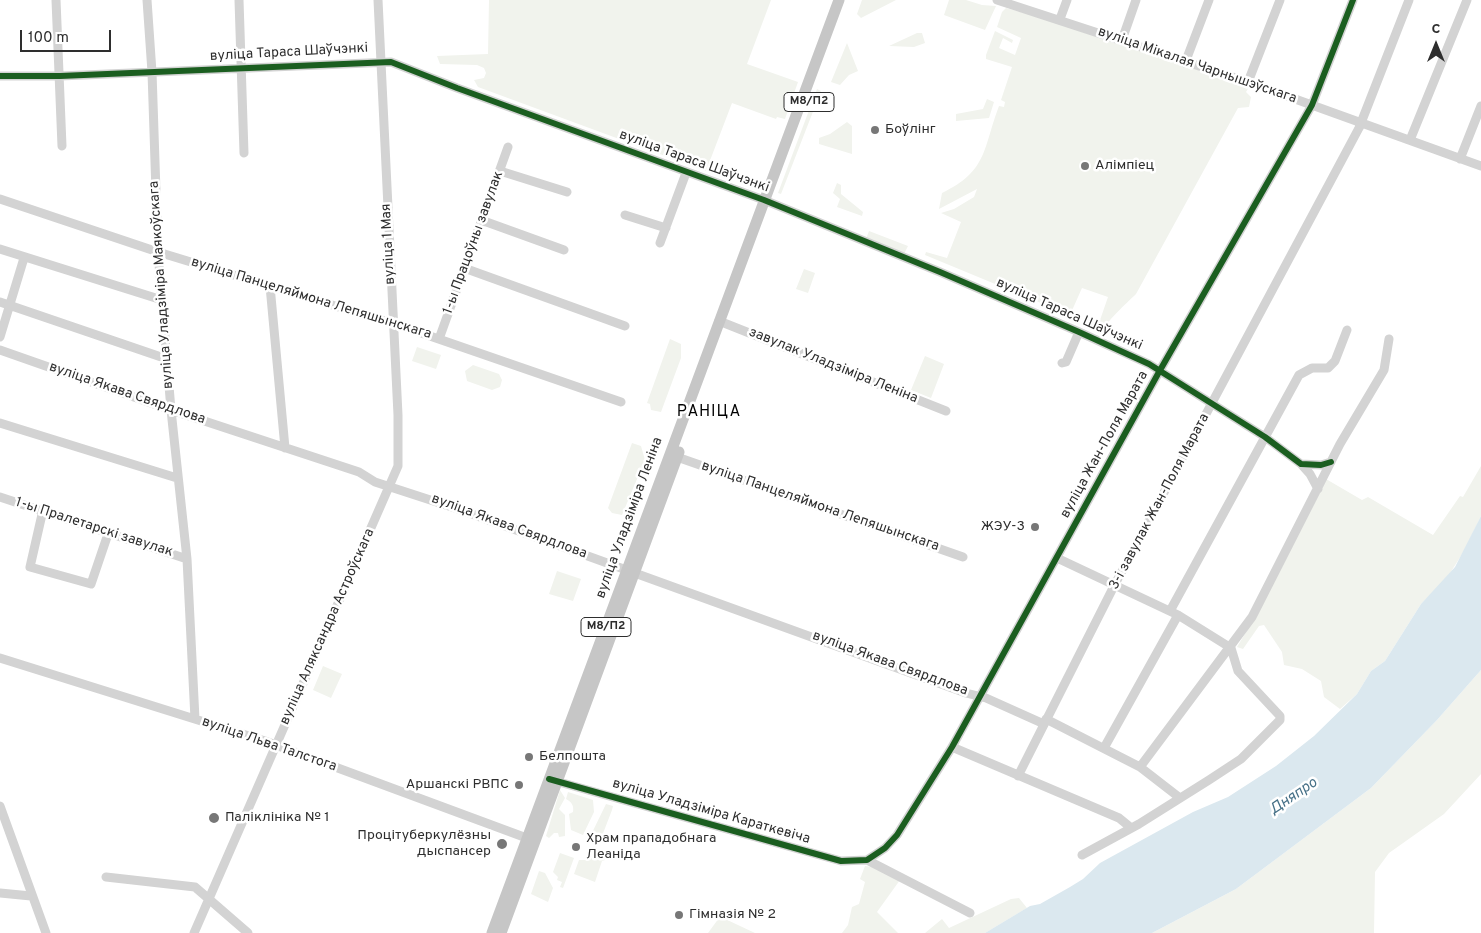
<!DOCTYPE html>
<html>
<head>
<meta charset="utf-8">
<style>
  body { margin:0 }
  #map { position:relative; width:1481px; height:933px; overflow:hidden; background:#fff; font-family:Overpass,sans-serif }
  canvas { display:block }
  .north { position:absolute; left:1411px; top:20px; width:50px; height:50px; -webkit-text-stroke:4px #fff; paint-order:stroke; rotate:0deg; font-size:14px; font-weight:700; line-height:20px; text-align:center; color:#2e2e2e }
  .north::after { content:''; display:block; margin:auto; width:18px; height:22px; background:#2e2e2e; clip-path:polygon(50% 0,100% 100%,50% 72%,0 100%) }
  .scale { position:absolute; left:20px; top:30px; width:91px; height:22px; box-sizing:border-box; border:2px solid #2e2e2e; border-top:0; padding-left:6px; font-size:15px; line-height:18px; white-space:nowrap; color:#2e2e2e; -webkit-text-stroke:4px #fff; paint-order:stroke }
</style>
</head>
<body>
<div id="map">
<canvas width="1481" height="933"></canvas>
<div class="north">С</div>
<div class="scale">100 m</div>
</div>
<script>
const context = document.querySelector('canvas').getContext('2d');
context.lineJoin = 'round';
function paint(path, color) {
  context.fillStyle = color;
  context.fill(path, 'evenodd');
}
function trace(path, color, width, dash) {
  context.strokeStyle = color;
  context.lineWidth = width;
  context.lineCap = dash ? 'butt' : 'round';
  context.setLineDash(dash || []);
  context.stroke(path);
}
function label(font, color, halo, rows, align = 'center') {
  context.font = font + ' Overpass,sans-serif';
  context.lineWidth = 5;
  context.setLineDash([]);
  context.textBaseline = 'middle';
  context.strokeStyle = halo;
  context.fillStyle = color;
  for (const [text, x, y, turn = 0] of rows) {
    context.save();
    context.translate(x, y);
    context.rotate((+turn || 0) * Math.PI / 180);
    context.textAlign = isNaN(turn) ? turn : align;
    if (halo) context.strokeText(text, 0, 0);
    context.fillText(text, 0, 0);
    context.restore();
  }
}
paint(new Path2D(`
  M489,0H771L747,64L798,82L785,119L777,117L776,119L732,103L706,171L478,87L474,80L484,78L486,73L484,68L477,65L440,64L437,56L488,54Z
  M862,0H896L861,18L857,14Z
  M949,0H966L982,5L996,6L985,30L944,15Z
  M1006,8L1031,15L1249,87L1246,92L1251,97L1249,107L1238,108L1136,294C1129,301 1110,318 1106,326L1099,323L1108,297L1082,288L1070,315L925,255L926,252L947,258L961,222L941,213L954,209L974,197L977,189L939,209L942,193C988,171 983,148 999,106L1004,107L1005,102L1001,100L1012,67L986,59V55L995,31L1013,40L1012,43L1003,38L999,48L1015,55L1021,38L997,27L1002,12Z
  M917,33H922L925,43L914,47L889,46Z
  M847,43L858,71L849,75L840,85L831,82Z
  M817,89L821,91L781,194L778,193Z
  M987,99L994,102L989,118L956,121V114L983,109Z
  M847,122L852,126V154L819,144V138L830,134Z
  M837,183L841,185V194L863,212L862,216L837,207L840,199L833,193Z
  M869,231L908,246L904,254L866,239Z
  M804,269L815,273L808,293L796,289Z
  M670,339L681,344V358L661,412L651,410L650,404L647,403Z
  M417,347L441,355L436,369L412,361Z
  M925,356L944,364L931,398L911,390Z
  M473,365L499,374L502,380L500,387L492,390L467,381L465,371Z
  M632,443L641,446L645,460L622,515L612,513L608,508Z
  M1481,466V516L1464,551L1447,578L1421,604L1385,661L1371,671L1357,694L1340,709L1324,697L1321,681L1302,669L1284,665L1282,652L1264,625L1259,626L1243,649L1237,647L1257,614L1326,479L1362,500L1368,497L1433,535L1460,496L1463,497Z
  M557,571L581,579L573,601L549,594Z
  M323,666L342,674L331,698L313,690Z
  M1481,670V774L1444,814L1389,853L1375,872L1374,933H1152L1236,889L1371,788L1437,720Z
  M560,790L565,798L559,809L565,815V836L559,837L558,833H554L549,838L546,836Z
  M568,792L593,800L594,812L583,835L571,830L569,814L573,812C574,806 572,802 566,799Z
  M606,804L613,806L612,810L602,836L588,841Z
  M560,853L574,858L563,888L560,887L562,882L557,880L558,877L553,872Z
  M593,855L608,859L602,861L595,882L574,874L579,860H585Z
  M865,866L873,867L900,880L877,912L898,933H842L848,925L852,907L859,904L865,882L860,879Z
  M539,871L545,873L553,888L548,902L531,894Z
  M1019,898L1027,908L985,933H925L942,919L949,928L1011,899Z
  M719,918H723L755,933H708Z`), '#f1f3ed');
paint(new Path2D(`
  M1481,516V670L1437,720L1371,788L1236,889L1152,933H985L1030,906L1040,904L1070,887L1083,879L1100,863L1193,812L1228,797L1276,766L1314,736L1357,694L1371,671L1385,661L1421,604L1455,567Z`), '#dbe8ef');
trace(new Path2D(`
  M56,0L62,146
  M147,0L152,72L158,252L171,410L187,559L195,719
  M239,0L244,153
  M997,0L1248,82L1481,166
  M1060,19L1067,0
  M1122,40L1136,0
  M1185,63L1209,0
  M0,76H60L391,62L457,88L764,200L940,272L1079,332L1149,364L1265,437L1301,464L1321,465L1331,462
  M1248,82L1280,0
  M1410,140L1467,0
  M1460,159L1481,106
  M500,171L567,192
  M0,199L158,252L401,326L621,402
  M625,215L666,228
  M481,220L564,250
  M660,243L686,173
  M0,249L162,300
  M464,268L625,326
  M270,286L285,448
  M0,302L167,359
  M719,321L946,411
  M0,337L24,258
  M439,339L508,147
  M0,350L171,410L359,472L375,482L458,509L966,693L986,698L1044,724
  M1062,363L1066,362L1079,332
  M0,423L177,478
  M677,457L963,557
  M1301,464L1310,474L1318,489
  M0,497L187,559
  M43,510L30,567L91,584L108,534
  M1057,558L1178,615L1231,648L1238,671L1280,716V720L1241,759L1209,780L1139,824L1082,855
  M1170,611L1299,375L1312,368H1328L1335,361L1347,330
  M0,658L265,741L532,840
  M1046,719L1140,767L1180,798
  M952,747L1119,818L1130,827
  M1104,748L1178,615
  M1140,767L1252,617L1340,444L1384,370L1389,339
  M1018,776L1114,586L1359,128L1409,0
  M552,780L841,861L867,860L885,848L897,835L952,747L1159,372L1312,105L1353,0
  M0,806L46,933
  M867,860L970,913
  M106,877L195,887L248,933
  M0,893L31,896
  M194,933L398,466V415L378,0`), '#d3d3d3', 9);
trace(new Path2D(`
  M492,933L839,0
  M501,933L679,452`), '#c6c6c6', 11);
trace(new Path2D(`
  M0,76H60L391,62L457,88L764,200L940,272L1079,332L1149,364L1265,437L1301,464L1321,465L1331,462
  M549,779L841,861L867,860L885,848L897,835L952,747L1159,372L1312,105L1353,0`), '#1b5e20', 6);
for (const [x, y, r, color] of [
  [875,130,5,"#777"],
  [1085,166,5,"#777"],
  [1035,527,5,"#777"],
  [529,757,5,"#777"],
  [519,785,5,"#777"],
  [214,818,6,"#777"],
  [502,844,6,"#777"],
  [576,847,5,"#777"],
  [679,915,5,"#777"]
]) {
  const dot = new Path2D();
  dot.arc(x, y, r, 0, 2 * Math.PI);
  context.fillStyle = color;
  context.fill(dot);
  trace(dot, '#fff', 2);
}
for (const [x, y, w] of [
  [809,102,50],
  [606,627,50]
]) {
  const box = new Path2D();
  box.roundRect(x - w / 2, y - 9.5, w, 19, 4);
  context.fillStyle = '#fff';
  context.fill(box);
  trace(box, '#2e2e2e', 1);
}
label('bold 12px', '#2e2e2e', null, [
  ["М8/П2",809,102],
  ["М8/П2",606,627]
]);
label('14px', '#2e2e2e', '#fff', [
  ["вуліца Тараса Шаўчэнкі",289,53,-3],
  ["вуліца Мікалая Чарнышэўскага",1197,66,19],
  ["вуліца Тараса Шаўчэнкі",694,162,20],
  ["1-ы Працоўны завулак",474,243,-70],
  ["вуліца 1 Мая",389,244,-93],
  ["вуліца Уладзіміра Маякоўскага",162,285,-94],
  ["вуліца Панцеляймона Лепяшынскага",311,299,17],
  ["вуліца Тараса Шаўчэнкі",1069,315,24],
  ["завулак Уладзіміра Леніна",833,366,22],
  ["вуліца Якава Свярдлова",127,394,19],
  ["вуліца Жан-Поля Марата",1105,445,-61],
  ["3-і завулак Жан-Поля Марата",1160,502,-62],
  ["вуліца Панцеляймона Лепяшынскага",820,507,19],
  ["вуліца Уладзіміра Леніна",630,518,-70],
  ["вуліца Якава Свярдлова",509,527,20],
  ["1-ы Пралетарскі завулак",94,528,18],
  ["вуліца Аляксандра Астроўскага",328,627,-66],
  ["вуліца Якава Свярдлова",890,664,20],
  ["вуліца Льва Талстога",269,745,19],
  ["вуліца Уладзіміра Караткевіча",711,812,16]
]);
label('14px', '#2e2e2e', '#fff', [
  ["Боўлінг",885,130],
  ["Алімпіец",1095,166],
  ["ЖЭУ-3",1025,527,"right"],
  ["Белпошта",539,757],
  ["Аршанскі РВПС",509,785,"right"],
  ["Паліклініка № 1",225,818],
  ["Процітуберкулёзны",491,836,"right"],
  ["дыспансер",491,852,"right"],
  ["Храм прападобнага",586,839],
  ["Леаніда",586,855],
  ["Гімназія № 2",689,915]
], 'left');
label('italic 15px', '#467087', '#fff', [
  ["Дняпро",1294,797,-34]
]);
context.letterSpacing = '1px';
label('16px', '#000', '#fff', [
  ["РАНІЦА",709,413]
]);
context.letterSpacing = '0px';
</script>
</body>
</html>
